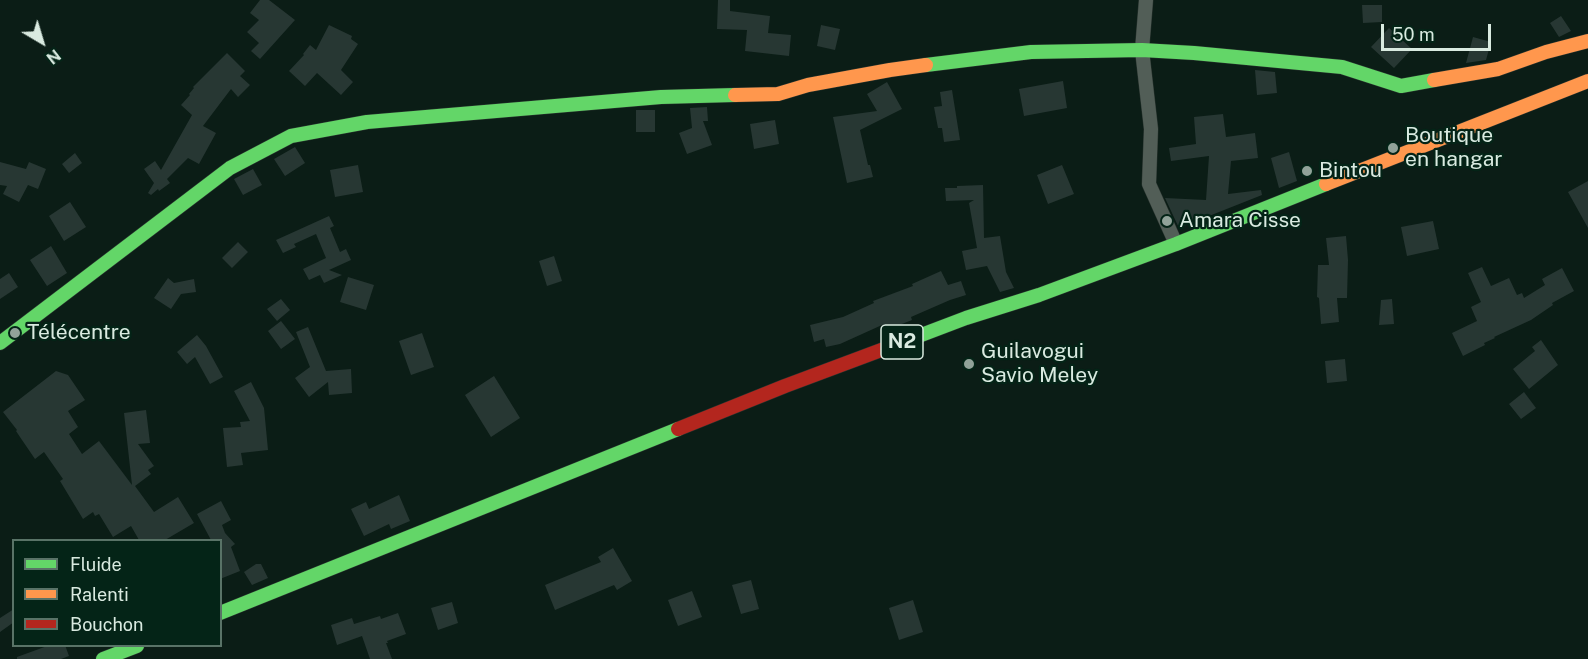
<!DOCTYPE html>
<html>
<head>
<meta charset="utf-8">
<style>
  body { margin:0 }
  #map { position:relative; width:1588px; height:659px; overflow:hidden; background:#0b1d16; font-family:"Public Sans",sans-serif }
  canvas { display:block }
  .legend { position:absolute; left:12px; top:539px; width:210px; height:108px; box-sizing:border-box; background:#042417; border:2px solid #597367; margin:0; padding:8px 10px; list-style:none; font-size:18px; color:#d9eae0 }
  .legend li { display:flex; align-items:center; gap:12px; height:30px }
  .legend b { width:30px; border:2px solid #597367 }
  .north { position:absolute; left:12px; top:12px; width:60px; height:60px; -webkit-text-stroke:4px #042417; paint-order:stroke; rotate:142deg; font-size:16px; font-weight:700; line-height:24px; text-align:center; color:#d9eae0 }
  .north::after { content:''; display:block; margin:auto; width:21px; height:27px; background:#d9eae0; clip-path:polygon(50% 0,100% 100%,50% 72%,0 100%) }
  .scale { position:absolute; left:1381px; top:24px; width:110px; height:27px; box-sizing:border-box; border:3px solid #d9eae0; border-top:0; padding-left:8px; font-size:18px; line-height:21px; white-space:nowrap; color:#d9eae0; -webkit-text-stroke:4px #042417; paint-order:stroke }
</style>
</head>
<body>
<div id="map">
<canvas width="1588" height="659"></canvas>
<ul class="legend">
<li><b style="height:8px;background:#63d668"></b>Fluide</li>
<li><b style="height:8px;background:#ff974d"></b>Ralenti</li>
<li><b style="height:8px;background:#b3261e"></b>Bouchon</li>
</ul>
<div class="north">N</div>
<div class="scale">50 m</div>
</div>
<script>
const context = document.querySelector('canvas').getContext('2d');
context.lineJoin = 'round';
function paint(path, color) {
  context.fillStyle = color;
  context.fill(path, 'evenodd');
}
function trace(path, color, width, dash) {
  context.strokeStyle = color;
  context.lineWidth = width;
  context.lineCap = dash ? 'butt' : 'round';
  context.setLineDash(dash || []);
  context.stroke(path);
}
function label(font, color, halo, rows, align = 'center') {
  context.font = font + ' "Public Sans",sans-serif';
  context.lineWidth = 4.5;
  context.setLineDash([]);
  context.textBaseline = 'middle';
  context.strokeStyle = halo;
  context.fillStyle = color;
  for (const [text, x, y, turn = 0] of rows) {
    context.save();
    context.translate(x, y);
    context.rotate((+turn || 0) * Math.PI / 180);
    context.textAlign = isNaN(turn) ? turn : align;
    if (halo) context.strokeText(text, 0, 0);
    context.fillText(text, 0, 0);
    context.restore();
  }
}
paint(new Path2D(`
  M260,0H269L295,20L260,59L251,51L259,43L247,32L259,20L250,13Z
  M718,0H730V11L770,16L768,33L791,35L789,56L745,51L747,30L717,29Z
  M1362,5H1382V22L1363,23Z
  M1561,16L1571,31L1559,37L1550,23Z
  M329,25L352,36L351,39L358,44L341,70L353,82L341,95L317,73L305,86L289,71L304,55L303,54L310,45L316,50Z
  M821,25L840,29L835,50L817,46Z
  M1389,28L1412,49L1394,68L1371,47Z
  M1473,37L1491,42L1486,60L1466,63Z
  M227,53L245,71L240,76L250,85L238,97L231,89L203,126L216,133L199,164L188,158L167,179L170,183L159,191L158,189L151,195L148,193L154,183L144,169L155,161L161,170L192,115L181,105L190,95L189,94L194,88L193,87Z
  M1255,70L1275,72L1277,93L1257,95Z
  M1063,81L1067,108L1024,116L1019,89Z
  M887,82L902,109L860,130L868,165H870L873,177L847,183L833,117L877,111L867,94Z
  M952,90L960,140L944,142L942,128H938L934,107L942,106L940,92Z
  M707,107L708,121H703L712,145L687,154L679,133L692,128L690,108Z
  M636,110H655V132H636Z
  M1223,114L1226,137L1255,133L1258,158L1231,161L1228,194L1261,190L1262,195L1209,216L1194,214L1193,222L1179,228L1165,198L1206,200L1209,156L1171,161L1169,148L1196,144L1194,117Z
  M775,120L779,144L754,149L750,124Z
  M295,147L305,163L285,176L274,159Z
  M1289,152L1297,181L1279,188L1271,158Z
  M75,153L82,163L69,173L62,164Z
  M0,162L26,169L29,162L46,169L38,189L28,185L19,202L3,194L7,186L0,185Z
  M358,165L363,192L335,197L330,170Z
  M1062,165L1074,194L1048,204L1037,175Z
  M253,169L262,185L243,195L234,179Z
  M1588,181V228L1568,192Z
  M983,185L984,238L1000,236L1006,272L1014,288L1000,292L987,266L966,270L962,251L977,248L969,203L974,200L946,201L945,188H957V186Z
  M70,202L86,227L64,241L49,216Z
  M329,216L334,226L330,228L340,252L346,249L351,260L329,270L342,275L324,283L320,275L309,280L303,269L326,258L316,234L294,244L296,247L283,253L276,240Z
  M1433,221L1439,249L1407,256L1401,227Z
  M1346,236L1348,260L1347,298H1337L1339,322L1321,324L1319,298L1317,297L1318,265H1329L1326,238Z
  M238,242L248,252L232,268L222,258Z
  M51,246L67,273L47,286L30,260Z
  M554,256L562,281L547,286L539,261Z
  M1482,267L1491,286L1509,278L1517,295L1522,293L1524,298L1545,285L1542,279L1562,268L1574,291L1552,303L1553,305L1531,320L1494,337L1495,338L1484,343L1485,345L1463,356L1452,333L1477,321L1471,307L1481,302L1468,273Z
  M941,271L948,285L961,281L966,295L950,300L911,317L912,320L884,331L882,325L840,344L826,347L824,339L814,342L810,325L843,317L874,303L873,301L913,286L912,284Z
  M9,273L18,287L0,299V279Z
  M348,277L374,285L366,310L340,302Z
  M168,278L174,283L194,279L196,292L181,294L171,309L154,298Z
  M281,299L290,310L277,321L267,309Z
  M1392,299L1394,324L1379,325L1381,300Z
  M281,321L295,339L281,349L268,331Z
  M308,327L326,371L351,369L352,393L329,395L328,382L309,397L295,378L310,367L296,332Z
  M422,333L434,367L411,375L399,341Z
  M197,335L206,346L223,377L210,384L195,357L187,364L177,352Z
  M1541,340L1558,365L1529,389L1513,369L1535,351L1532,347Z
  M1345,359L1347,381L1327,383L1325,361Z
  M56,371L68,375L85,400L68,411L78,427L69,434L82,454L99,441L132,485L124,413L146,410L150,443L138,444L154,466L148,470L151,474L135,486L154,512L178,497L194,523L165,540H139L131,526L113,537L99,514L95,516L93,512L83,519L60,481L63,479L44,452L35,459L22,440L16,431L17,430L3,412Z
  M494,376L520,418L491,437L465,395Z
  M251,382L264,408L268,450L241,453L243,465L227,467L223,428L241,427L240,422L250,421L234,391Z
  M1524,392L1536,408L1521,419L1509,404Z
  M399,495L410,521L391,529L389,524L364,536L351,509L366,502L369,509Z
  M221,501L231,520L222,525L225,533L235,544L231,547L240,571L220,579V540H211L197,514Z
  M613,548L632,581L617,590L614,585L555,610L545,585L601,562L598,557Z
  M256,564H261L268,578L252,585L244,572Z
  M751,580L759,609L741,614L732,585Z
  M692,591L702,617L678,626L668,600Z
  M913,600L923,632L899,640L889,608Z
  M452,602L458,623L438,630L431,608Z
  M14,609V622L0,632V618Z
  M398,613L406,634L387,641L388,643H386L392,659H370L362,636L337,645L331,625L352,618L354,624L380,616L381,619Z
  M50,645H65L69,656L61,659H17V657Z`), '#273733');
const street = new Path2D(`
  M1146,0L1142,50L1151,129L1149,184L1176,244`);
const fast = new Path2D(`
  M926,65L1031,52L1142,50L1194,53L1342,67L1401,86L1434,80
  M916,337L966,318L1039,295L1176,244L1326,184
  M0,343L230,168L291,136L367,122L661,97L735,95
  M220,613L678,429
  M103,659L137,646`);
const slow = new Path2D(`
  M1434,80L1498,69L1546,52L1588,41
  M735,95L778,94L808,85L890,70L926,65
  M1326,184L1588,81`);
const jam = new Path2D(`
  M678,429L785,386L916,337`);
trace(street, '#29342f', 15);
trace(fast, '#29342f', 15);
trace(slow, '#29342f', 15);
trace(jam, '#29342f', 15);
trace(street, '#525e57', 14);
trace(fast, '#63d668', 14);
trace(slow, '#ff974d', 14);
trace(jam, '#b3261e', 14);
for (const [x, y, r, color] of [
  [1393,148,6,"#91a299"],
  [1307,171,6,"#91a299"],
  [1167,221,6,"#91a299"],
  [15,333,6,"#91a299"],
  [969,364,6,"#91a299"]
]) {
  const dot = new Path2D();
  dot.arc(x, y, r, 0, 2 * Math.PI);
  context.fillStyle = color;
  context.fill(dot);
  trace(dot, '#042417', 2);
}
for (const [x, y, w] of [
  [902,342,42]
]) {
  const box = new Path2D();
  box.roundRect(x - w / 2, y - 17, w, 34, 4.5);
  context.fillStyle = '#042417';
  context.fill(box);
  trace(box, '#d9eae0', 1.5);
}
label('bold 20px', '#d9eae0', null, [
  ["N2",902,342]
]);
label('21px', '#d9eae0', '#042417', [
  ["Boutique",1405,136],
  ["en hangar",1405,160],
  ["Bintou",1319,171],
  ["Amara Cisse",1179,221],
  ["Télécentre",27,333],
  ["Guilavogui",981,352],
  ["Savio Meley",981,376]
], 'left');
</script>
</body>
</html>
